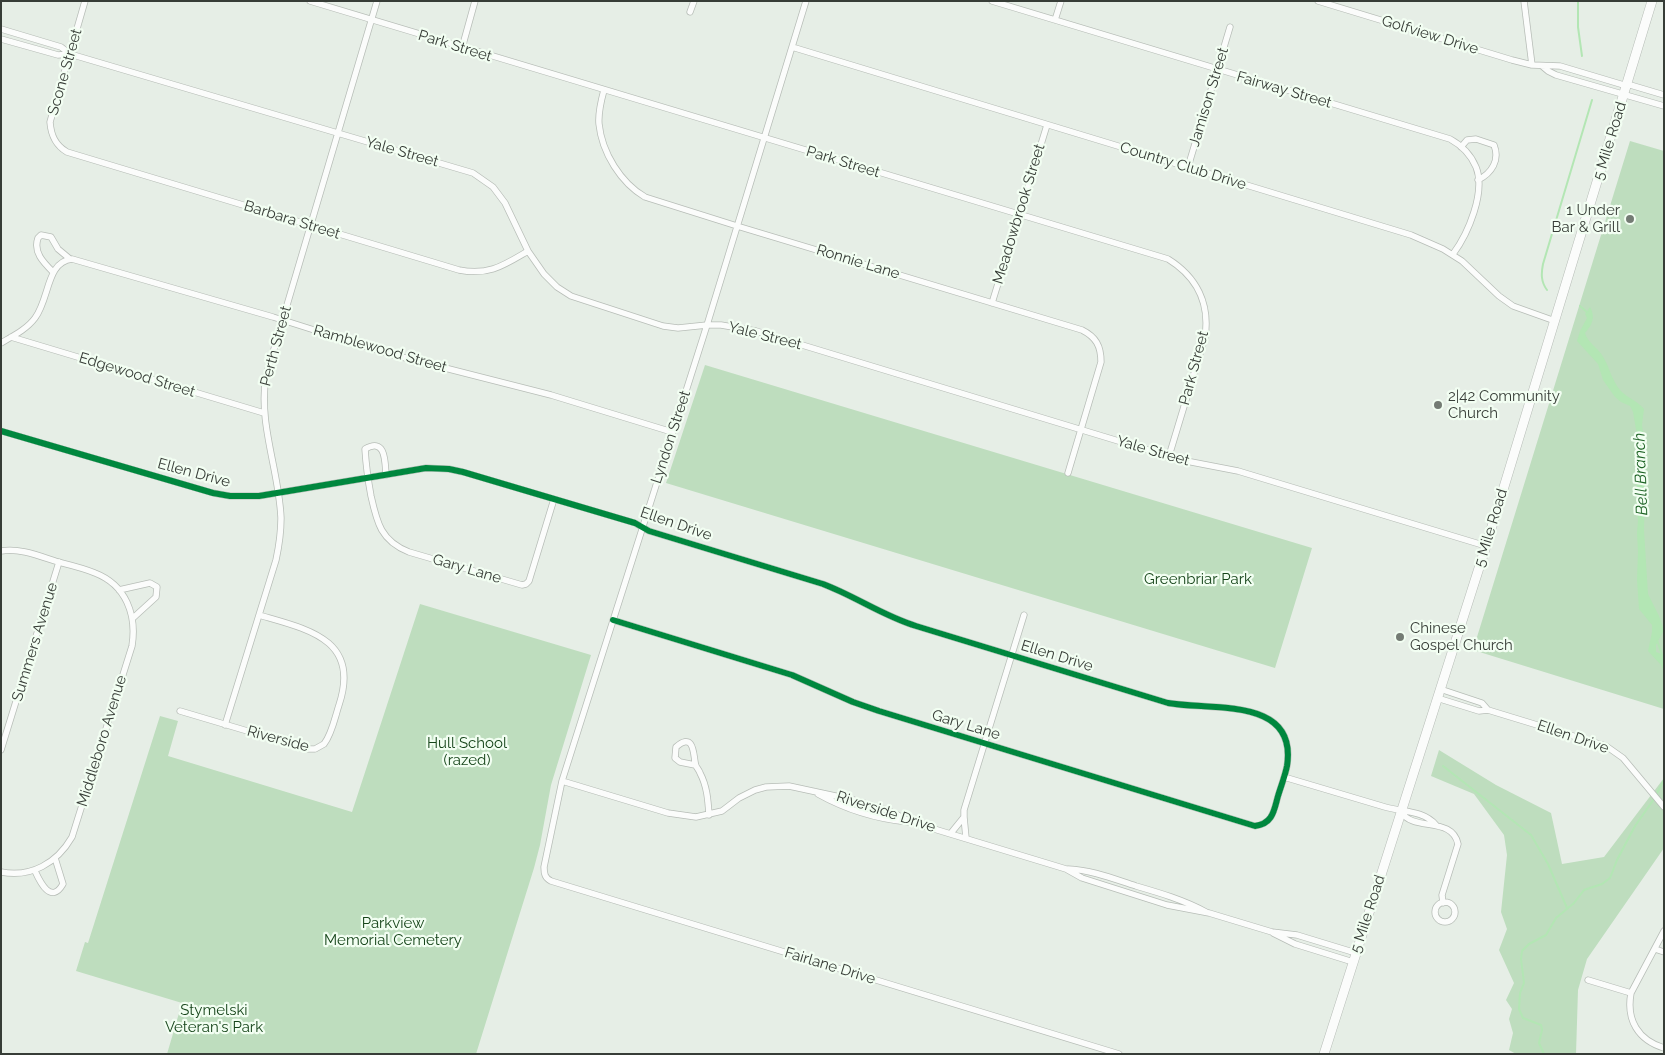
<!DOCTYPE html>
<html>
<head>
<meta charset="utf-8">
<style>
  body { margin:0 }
  #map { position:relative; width:1665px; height:1055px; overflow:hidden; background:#e6eee6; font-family:Raleway,sans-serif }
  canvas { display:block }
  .frame { position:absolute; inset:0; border:2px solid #373d37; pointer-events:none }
</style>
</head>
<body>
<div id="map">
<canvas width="1665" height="1055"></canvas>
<div class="frame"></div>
</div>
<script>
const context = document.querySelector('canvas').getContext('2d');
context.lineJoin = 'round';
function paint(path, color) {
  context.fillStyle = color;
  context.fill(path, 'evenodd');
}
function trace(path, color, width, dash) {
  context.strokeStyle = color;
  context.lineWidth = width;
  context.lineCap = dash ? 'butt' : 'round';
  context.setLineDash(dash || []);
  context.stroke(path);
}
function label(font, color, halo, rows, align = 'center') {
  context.font = font + ' Raleway,sans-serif';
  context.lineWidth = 4.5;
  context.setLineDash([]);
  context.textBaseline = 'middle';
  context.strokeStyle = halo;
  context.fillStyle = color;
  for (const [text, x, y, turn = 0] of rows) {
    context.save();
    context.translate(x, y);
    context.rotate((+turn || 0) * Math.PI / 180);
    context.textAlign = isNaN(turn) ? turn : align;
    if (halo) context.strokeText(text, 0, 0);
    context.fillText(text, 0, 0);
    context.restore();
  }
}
paint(new Path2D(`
  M1630,141L1664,151V709L1473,650Z
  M705,365L1312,548L1275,668L666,483Z
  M420,604L591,655L551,785L540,845L534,868L476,1054H167L182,1003L76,971L85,942L88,943L160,716L178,721L168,756L352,812Z
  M1439,750L1496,785L1551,813L1562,864L1604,857L1664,778V848L1587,959L1578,990L1576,1054H1516L1509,1050L1513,1033L1509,1019L1512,1009L1506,1000L1514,983L1499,950L1507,929L1501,912L1507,855L1504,835L1474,794L1431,776Z`), '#beddbe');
paint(new Path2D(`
  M1590,307C1596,317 1592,325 1585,333C1588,343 1597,347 1602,355C1609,365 1611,379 1620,390C1627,398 1638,401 1644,409L1642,425L1646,455L1644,530L1648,594L1659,616L1664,630L1656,645V652L1664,655V672L1661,665L1648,651L1652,632V625L1639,609L1637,580L1638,552L1637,533L1638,521L1636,502L1639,447L1633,412L1630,406L1621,402L1615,397L1603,380L1598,364L1577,341L1580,331L1587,318L1585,314Z`), '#b3e6b4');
trace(new Path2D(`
  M1578,1V27L1582,56
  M1547,290C1541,282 1541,274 1543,264L1592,100
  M1580,306L1588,313
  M1657,640L1662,655
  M1443,766L1531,835L1548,864L1567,908
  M1656,795L1664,780
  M1544,1054L1539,1043L1542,1030L1541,1025L1523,1018L1519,1009L1520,993L1524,983L1521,959L1522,951L1529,944L1546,935L1556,918L1574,903L1584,890L1602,884L1610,878L1617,860L1635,826L1654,799`), '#b3e6b4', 2);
const street = new Path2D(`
  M85,1L50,122C51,135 55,145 67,152L459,270C489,276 504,265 528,251
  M310,1L1168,259C1197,277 1210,304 1205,337L1169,456
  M806,1L707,325L562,781L544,867C544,874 545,878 551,881L1119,1054
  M992,1L1450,139C1461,145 1471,155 1476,167C1486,192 1468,234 1453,254
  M1318,1L1512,60L1532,65L1560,66L1627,86
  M1524,1L1532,65
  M690,12L694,1
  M1055,20L1061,1
  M1,29L61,47L70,54L473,173L493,187L505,203L528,251L544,274L557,287L571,296L663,326L678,328L707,325H721L756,331L1181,460L1238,471L1486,546
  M1,39L58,55L70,54
  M792,47L1411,235L1443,249L1462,261L1499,296L1513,306L1555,321
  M462,48L475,1
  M1542,66L1548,71L1556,75L1664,106
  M1627,84L1664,95
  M604,90C601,101 598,113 599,124C602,153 621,183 645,197L737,226L1082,330C1096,337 1101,346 1101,362L1068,473
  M1461,147L1467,140L1476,139L1494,145C1500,160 1492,173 1478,180
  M1188,167L1230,27
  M53,272C43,262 33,252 38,238L41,235L51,237L58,249L70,259
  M992,303L1047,125
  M11,337L264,413
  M1,343C13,336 27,329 35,318C50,298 46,262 72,259L273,317L390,354L551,395L672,432
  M1,431L213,493L230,496H259L426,468L449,469L463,472L635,523L649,531L823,584C855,596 883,616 916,626L1168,703C1211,711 1298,696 1287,766C1285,776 1281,786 1278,796C1274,810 1273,824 1255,826L879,711L853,702L792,675L613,620
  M386,475C385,462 386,437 365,449C366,465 368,480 371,496C377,523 381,541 409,552L522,585L526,584L529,581L554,499
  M1,551C21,548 39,556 58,562C70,565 83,568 95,573C126,585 137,615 132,646L72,837C57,863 31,878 1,872
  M119,590L150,583L157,587L156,597L133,618
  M1437,698L1479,711L1488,710L1482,703L1440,689
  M1488,710L1606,746L1623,758L1664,807
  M180,711L308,749H315L324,744C332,734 335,717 339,705C361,639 307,629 259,615
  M225,725L276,560C279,546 281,532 281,518C279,470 258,424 266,376L377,1
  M1,750L59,562
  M695,765L680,762L675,758L676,747C696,730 693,759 696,766C697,768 699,770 700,773C707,786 708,800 709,815
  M1284,777L1385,807C1402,812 1423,810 1436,825
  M562,781L668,813L696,817L722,811L739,798L755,790L766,787L789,786L854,800L888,810L911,822L1066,869L1082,878L1167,905L1209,913L1272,932L1297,935L1356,953
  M818,794C845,809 877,819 908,822
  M1401,812C1414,832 1452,816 1458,844L1442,895L1443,903
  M964,817V810L1024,615
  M951,833L964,817L966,838
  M1068,869C1092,870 1114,879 1136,886C1160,893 1184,900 1206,912
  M35,871C40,882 51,905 63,884L55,858
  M1435 912a10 10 0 1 1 20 0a10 10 0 1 1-20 0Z
  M1664,931L1631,993C1626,1020 1638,1040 1664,1048
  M1273,933L1295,944L1353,962
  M1655,949L1664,952
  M1588,980L1631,993`);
const secondary = new Path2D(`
  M1324,1054L1486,546L1652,1`);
trace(street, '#b7bdb7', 7);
trace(secondary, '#b7bdb7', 10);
trace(street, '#fbfcfb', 5.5);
trace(secondary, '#fbfcfb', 9);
trace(new Path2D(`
  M1,431L213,493L230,496H259L426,468L449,469L463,472L635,523L649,531L823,584C855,596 883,616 916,626L1168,703C1211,711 1298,696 1287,766C1285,776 1281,786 1278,796C1274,810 1273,824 1255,826L879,711L853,702L792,675L613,620`), '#00873e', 6);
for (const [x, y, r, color] of [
  [1630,219,5,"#747b74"],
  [1438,405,5,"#747b74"],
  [1400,637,5,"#747b74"]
]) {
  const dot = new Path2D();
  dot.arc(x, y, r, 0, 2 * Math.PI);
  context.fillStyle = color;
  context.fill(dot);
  trace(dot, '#f2fef2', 2);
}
label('15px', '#373d37', '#f2fef2', [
  ["Golfview Drive",1430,35,17],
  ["Park Street",455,46,17],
  ["Scone Street",65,72,-74],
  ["Fairway Street",1284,90,16],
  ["Jamison Street",1209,97,-73],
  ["5 Mile Road",1610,141,-73],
  ["Yale Street",402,152,16],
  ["Park Street",843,162,17],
  ["Country Club Drive",1183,166,17],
  ["Meadowbrook Street",1019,214,-73],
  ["Barbara Street",292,220,17],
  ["Ronnie Lane",858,262,17],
  ["Yale Street",765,336,14],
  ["Perth Street",276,346,-75],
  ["Ramblewood Street",380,349,16],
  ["Park Street",1194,368,-75],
  ["Edgewood Street",137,375,17],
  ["Lyndon Street",671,437,-72],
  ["Yale Street",1153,451,16],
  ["Ellen Drive",194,473,15],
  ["Ellen Drive",676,524,19],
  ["5 Mile Road",1491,528,-73],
  ["Gary Lane",467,569,16],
  ["Summers Avenue",35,642,-73],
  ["Ellen Drive",1057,656,17],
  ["Gary Lane",966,725,17],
  ["Ellen Drive",1573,737,19],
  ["Riverside",278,739,15],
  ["Middleboro Avenue",102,741,-73],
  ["Riverside Drive",886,812,18],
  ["5 Mile Road",1368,914,-72],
  ["Fairlane Drive",830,966,17]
]);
label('15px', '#373d37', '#f2fef2', [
  ["1 Under",1620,210,"right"],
  ["Bar & Grill",1620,227,"right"],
  ["2|42 Community",1448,396],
  ["Church",1448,413],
  ["Chinese",1410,628],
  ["Gospel Church",1410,645]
], 'left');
label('15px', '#16451a', '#f2fef2', [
  ["Greenbriar Park",1198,579],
  ["Hull School",467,743],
  ["(razed)",467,760],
  ["Parkview",393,923],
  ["Memorial Cemetery",393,940],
  ["Stymelski",214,1010],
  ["Veteran's Park",214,1027]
]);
label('italic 16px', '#1e6325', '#f2fef2', [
  ["Bell Branch",1641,474,-92]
]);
</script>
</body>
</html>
